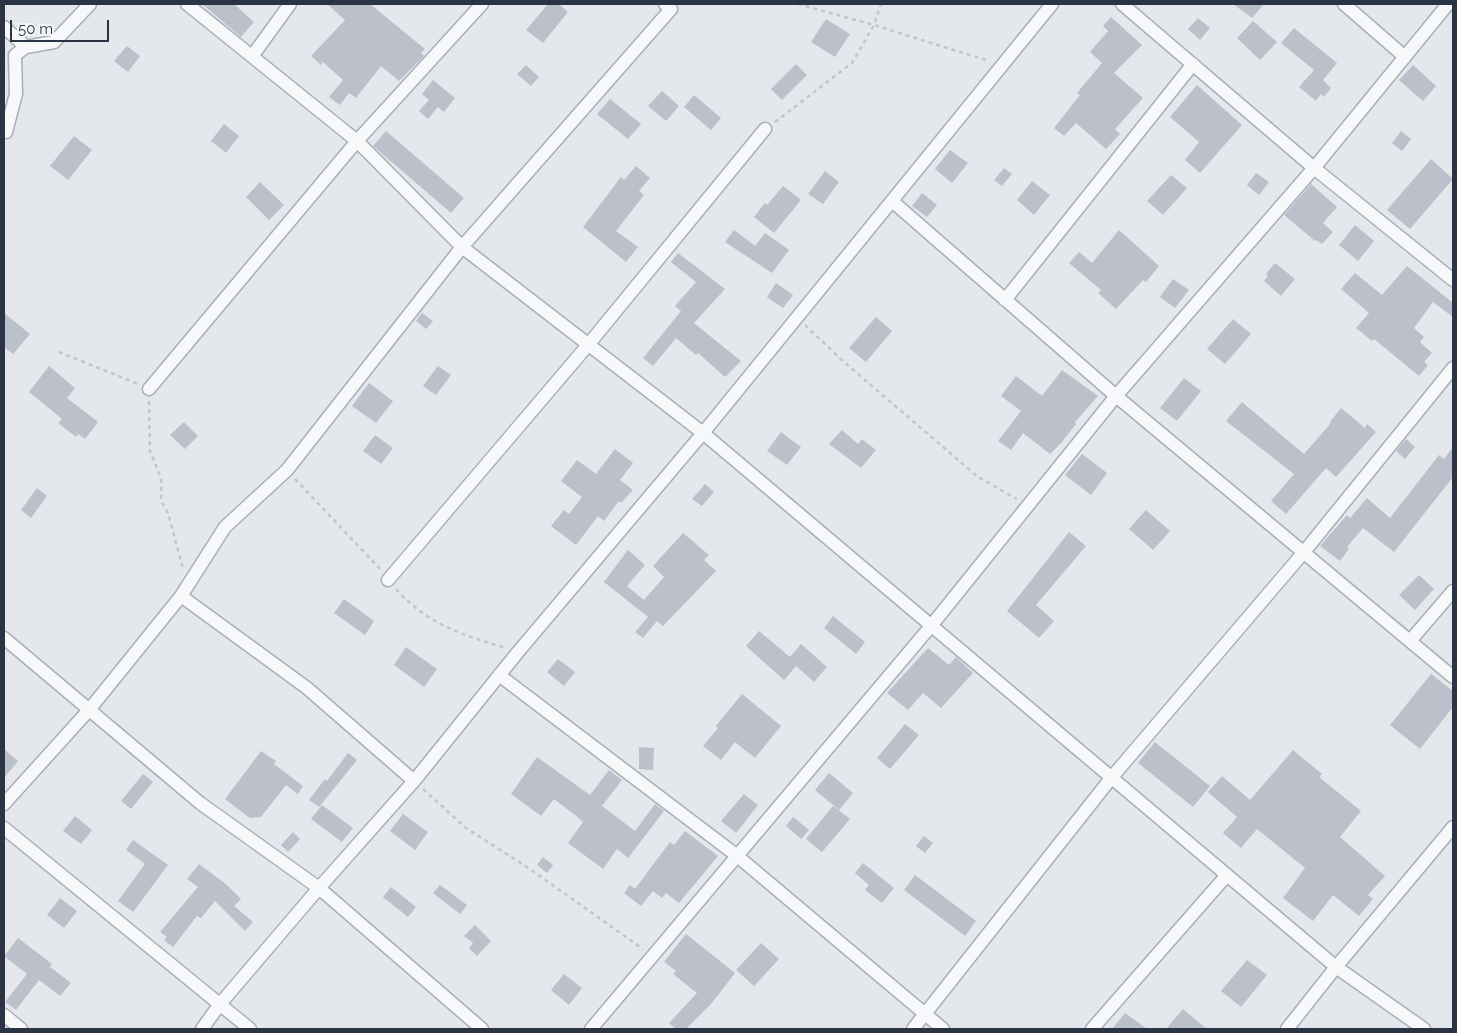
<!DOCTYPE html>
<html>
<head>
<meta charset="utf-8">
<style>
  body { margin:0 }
  #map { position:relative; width:1457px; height:1033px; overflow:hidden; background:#e4e7ec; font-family:Raleway,sans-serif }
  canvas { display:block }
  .frame { position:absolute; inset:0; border:5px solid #2b3445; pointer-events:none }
  .scale { position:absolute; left:10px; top:20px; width:99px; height:22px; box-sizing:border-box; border:2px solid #2b3445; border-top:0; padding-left:6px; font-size:15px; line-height:18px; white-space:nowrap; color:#2b3445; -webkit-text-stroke:4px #f4f6f9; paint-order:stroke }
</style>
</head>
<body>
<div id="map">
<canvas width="1457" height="1033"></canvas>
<div class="frame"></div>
<div class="scale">50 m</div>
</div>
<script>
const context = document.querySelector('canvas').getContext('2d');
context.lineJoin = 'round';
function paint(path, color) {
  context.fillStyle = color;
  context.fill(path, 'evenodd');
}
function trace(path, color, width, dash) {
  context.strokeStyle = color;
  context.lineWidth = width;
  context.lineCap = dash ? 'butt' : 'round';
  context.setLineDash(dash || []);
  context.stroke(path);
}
paint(new Path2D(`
  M202,4H234L254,22L241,37Z
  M327,4H370L425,49L421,53L424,56L399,81L381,66L356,98L349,93L340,105L329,97L343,80L323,62L321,65L311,56L345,20Z
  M548,4H559L568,12L543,43L526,30Z
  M1233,4H1264L1252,18Z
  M1111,17L1142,45L1114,73L1143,98L1115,129L1120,134L1106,149L1076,123L1064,136L1054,128L1080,95L1077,93L1102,63L1090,52L1108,31L1103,26Z
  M1198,18L1210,28L1200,40L1188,29Z
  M826,19L850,34L835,57L811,42Z
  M1253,21L1277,42L1260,60L1237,38Z
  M1294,28L1337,63L1323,80L1331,88L1324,97L1321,94L1316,101L1299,87L1314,70L1281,43Z
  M127,46L140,56L128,72L114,61Z
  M796,64L807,75L782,100L771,89Z
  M526,65L539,77L531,86L517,74Z
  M1413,65L1436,86L1423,101L1399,80Z
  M433,80L455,98L444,112L438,107L428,119L419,111L429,100L422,94Z
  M1197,85L1242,125L1200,173L1185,160L1199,142L1170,117Z
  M662,91L679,106L666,121L648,106Z
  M694,95L721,118L711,130L684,107Z
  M610,99L641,124L628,139L597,114Z
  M224,124L239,136L226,153L211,141Z
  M386,131L464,198L451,213L373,146Z
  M1401,131L1411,139L1402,151L1392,143Z
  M74,136L92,150L68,180L50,166Z
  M950,150L968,163L952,183L935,169Z
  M1431,159L1453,179L1410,229L1387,210Z
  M636,166L650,178L639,191L644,195L616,231L638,247L626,262L583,227L621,177L624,180Z
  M1004,168L1012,174L1002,186L994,180Z
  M825,171L839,182L823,204L808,194Z
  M1256,173L1269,182L1259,195L1247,185Z
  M1171,175L1187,188L1163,215L1147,201Z
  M1032,181L1050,195L1034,215L1017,200Z
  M260,182L284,205L269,220L246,197Z
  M1311,184L1337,207L1323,223L1333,232L1322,244L1316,240L1315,241L1284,215Z
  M783,186L801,200L774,233L754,217L765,203L767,205Z
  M922,193L937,205L927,217L912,206Z
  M1355,225L1374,241L1358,261L1339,245Z
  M734,230L755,246L765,233L789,250L772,273L725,242Z
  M1119,230L1159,266L1146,282L1143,280L1116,309L1098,293L1101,290L1069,263L1079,252L1092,263Z
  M678,253L725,289L694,323L741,361L725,377L698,353L696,355L676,338L653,366L643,358L681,311L675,306L696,282L671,262Z
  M1275,263L1295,279L1281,296L1264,281L1268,276L1266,274Z
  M1407,266L1453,303V317L1433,302L1414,328L1424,337L1420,342L1432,353L1424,362L1428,365L1419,376L1374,339L1372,341L1356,328L1369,313L1341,289L1355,273L1382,295Z
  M1173,279L1189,290L1175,308L1160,297Z
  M776,283L793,295L783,308L767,297Z
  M4,313L30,334L13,354L4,347Z
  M422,313L433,321L426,329L416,321Z
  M876,317L892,331L866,362L849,348Z
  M1233,319L1251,334L1225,364L1207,349Z
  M49,366L75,388L67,398L98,422L85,439L78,434L76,437L58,423L62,419L29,392Z
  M438,366L451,375L436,395L423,386Z
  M1062,370L1098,396L1075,422L1076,424L1061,443L1050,454L1023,433L1011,450L998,441L1021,411L1001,396L1016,376L1042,396Z
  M1184,378L1201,391L1177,421L1160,408Z
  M369,383L393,401L376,423L352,406Z
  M1242,402L1304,454L1331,423L1330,422L1341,408L1365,428L1367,424L1376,432L1336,477L1326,468L1286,514L1271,501L1294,474L1226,421Z
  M184,422L198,436L185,449L170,435Z
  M842,430L858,444L862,439L876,450L861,468L829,444Z
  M781,432L801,447L787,465L767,451Z
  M375,435L393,448L381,464L363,451Z
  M1406,439L1415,447L1405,459L1396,451Z
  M1453,447V477L1394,552L1363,528L1347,547L1349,549L1340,561L1320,546L1347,515L1350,518L1367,498L1390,518L1439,455L1444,459Z
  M615,449L633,463L620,480L633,490L621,503L619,501L604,521L598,516L576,545L551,526L564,510L569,514L582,497L561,481L577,460L596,474Z
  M1082,454L1107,473L1091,495L1065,475Z
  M705,484L714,492L702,506L692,499Z
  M37,488L47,496L31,518L21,510Z
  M1146,510L1170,531L1153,550L1129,529Z
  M1069,532L1086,546L1036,605L1054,621L1039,638L1007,611Z
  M683,533L709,555L704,560L716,571L663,626L657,621L643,638L635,632L648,617L604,582L628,550L645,565L627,586L644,600L664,577L653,566Z
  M1419,575L1434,589L1415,610L1399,595Z
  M344,599L374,621L365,635L334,613Z
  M833,616L865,642L856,654L824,628Z
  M759,631L790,657L801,644L827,667L814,682L796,666L784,680L746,646Z
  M406,647L437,669L424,687L394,665Z
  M928,648L949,665L956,657L973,673L941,708L923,693L908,710L887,693Z
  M558,659L575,672L564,686L547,672Z
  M1431,674L1453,691V707L1420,749L1390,725Z
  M742,694L781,726L755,758L735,742L721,760L703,746L718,728L716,726Z
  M905,724L919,735L890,769L877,758Z
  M1155,742L1210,786L1193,807L1138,763Z
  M639,747L654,748L653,770L639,769Z
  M4,749L18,761L4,778Z
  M1293,750L1322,774L1319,777L1361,811L1340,837L1385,876L1368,895L1373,899L1359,916L1333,895L1313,921L1283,898L1305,868L1257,829L1241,848L1223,833L1237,817L1208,792L1222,776L1250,800Z
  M261,751L276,761L274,764L303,786L298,794L286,785L261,817L250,818L225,799Z
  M348,753L357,760L319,807L309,800L325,779L327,781Z
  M537,757L590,795L609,770L622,780L602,806L635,831L655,804L664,811L628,858L617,849L603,869L568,843L583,822L575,815L554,799L541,816L511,794Z
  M829,773L853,793L839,810L815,790Z
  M143,774L153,782L131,809L121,801Z
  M744,794L758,805L736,833L721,821Z
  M322,805L353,828L342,842L311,819Z
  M833,806L850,819L822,852L806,839Z
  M403,814L428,832L415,850L390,831Z
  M75,816L92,830L81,844L63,831Z
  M793,817L809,830L801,839L786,826Z
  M685,831L718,856L679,903L666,893L662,898L653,891L641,906L624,893L630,885L635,889L670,842L674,845Z
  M293,832L300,839L288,852L281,845Z
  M924,836L933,843L925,853L916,846Z
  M133,840L168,865L133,912L118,901L145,864L126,850Z
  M543,857L553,865L547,873L537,865Z
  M863,863L894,888L882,903L865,890L869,885L855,873Z
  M199,864L227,885L241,899L234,906L253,922L245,931L215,901L201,918L197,916L173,947L164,940L167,937L160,932L198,887L187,879Z
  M915,875L976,921L965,936L904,890Z
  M440,885L467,905L460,914L433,893Z
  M391,887L416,907L408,917L383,897Z
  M60,898L77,911L64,928L47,915Z
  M475,925L491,941L477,956L469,948L473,943L464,936Z
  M686,934L735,973L711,1004L686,1029H676L669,1023L697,993L673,974L676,971L664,962Z
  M18,938L52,964L50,967L71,983L60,996L39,980L16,1010L5,1002L27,974L4,956Z
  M761,943L779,959L754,986L736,970Z
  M1247,960L1267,975L1241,1007L1221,991Z
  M564,974L582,988L569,1005L551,990Z
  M1183,1009L1207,1029H1166Z
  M1125,1013L1147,1029H1112Z`), '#bbc0ca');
const minor = new Path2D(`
  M187,4L357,141L462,247L703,433L1336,967L1424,1029
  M1122,4L1314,168L1453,280
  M1344,4L1405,57
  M4,27L26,47
  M253,55L290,4
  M6,132L16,94L15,55L26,47L54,42L90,4
  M892,201L1116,396L1453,677
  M1005,300L1193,64
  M149,389L357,141L482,4
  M388,580L588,345L765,129
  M181,596L307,688L414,781
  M4,638L200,803L319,888L482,1029
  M1410,641L1453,591
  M499,675L736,855L943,1029
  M4,804L89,710L181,596L225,527L287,470L462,247L671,9L665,4
  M4,828L250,1029
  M4,1015L21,1029
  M202,1029L220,1004L319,888L414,781L518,652L703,433L1052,4
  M591,1029L931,626L1116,396L1314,168L1448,4
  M913,1029L1112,777L1304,552L1453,368
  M1092,1029L1227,875
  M1287,1029L1336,967L1453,827`);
trace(minor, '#a9aeb7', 15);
trace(new Path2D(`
  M798,4L874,25L989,61
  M775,122L852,63L874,25L881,4
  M805,325L844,362L978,477L1017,499
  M59,352L138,384
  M149,401L150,451L161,478V501L168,513L183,569
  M295,479L380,569
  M396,589C427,624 462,635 506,648
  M423,789L466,828L527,867L643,949`), '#c2c5cb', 2.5, [4, 4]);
trace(minor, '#f7f8fa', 12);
</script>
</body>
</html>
